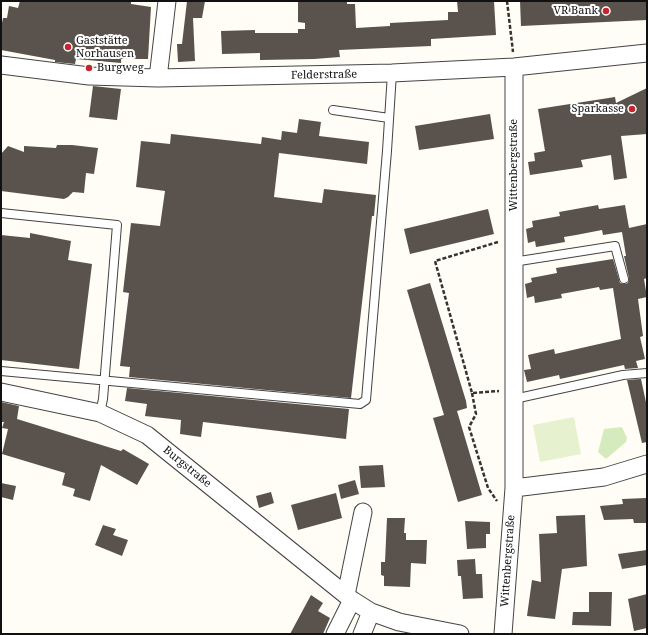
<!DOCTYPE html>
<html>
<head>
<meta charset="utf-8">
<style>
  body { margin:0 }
  #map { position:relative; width:648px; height:635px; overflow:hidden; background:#fffdf5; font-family:"Noto Serif",serif }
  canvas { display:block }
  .frame { position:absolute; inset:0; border:2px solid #111; pointer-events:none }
</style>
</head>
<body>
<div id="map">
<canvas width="648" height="635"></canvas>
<div class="frame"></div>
</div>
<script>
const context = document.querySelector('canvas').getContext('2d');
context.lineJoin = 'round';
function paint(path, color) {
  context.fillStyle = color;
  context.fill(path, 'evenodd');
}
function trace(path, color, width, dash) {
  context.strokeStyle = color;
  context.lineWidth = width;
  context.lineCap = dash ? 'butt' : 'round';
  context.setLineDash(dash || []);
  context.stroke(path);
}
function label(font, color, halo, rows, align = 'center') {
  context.font = font + ' "Noto Serif",serif';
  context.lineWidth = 4;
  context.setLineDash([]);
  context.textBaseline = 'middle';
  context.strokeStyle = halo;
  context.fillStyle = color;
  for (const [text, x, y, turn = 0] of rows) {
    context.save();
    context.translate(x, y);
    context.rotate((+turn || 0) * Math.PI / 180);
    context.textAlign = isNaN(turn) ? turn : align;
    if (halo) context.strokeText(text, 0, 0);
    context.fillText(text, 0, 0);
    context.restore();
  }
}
paint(new Path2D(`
  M622,427L627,438L626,442L606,459L598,452L604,429Z`), '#d5ebbd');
paint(new Path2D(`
  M574,417L581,454L540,462L533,425Z`), '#e6f2cf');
paint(new Path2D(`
  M20,1H131V4L151,7L148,59H121V63L76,59L75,64L55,62V60L1,50V28L3,18H7L9,6L18,8Z
  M187,1H205L202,18H193L195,61L178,62L177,44H182Z
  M314,1H347V4H355L356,28L390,26V23L448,20V12H458L457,1H494L496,35L431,39V46L339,50L340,57L314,59L260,60V53L222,54L221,31L255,30V33H298V29H305V23L298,22V2H314Z
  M520,1H647V20L521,26Z
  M93,86L121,89L117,120L89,117Z
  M647,88V134L621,136L627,178L614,180L611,155L581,160L583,167L530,175L528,162L535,161L534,153L545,151L538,109L615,97L616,103Z
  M490,114L494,139L419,150L415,126Z
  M299,119L321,122L319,136L369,142L367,164L279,153L274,197L322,203L324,189L376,195L374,216H372L351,398L129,377L130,367L120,366L129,293L123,292L131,223L160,226L165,191L136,187L141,141L170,144L171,134L261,144L262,137L281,140L282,131L297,133Z
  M57,145H72L98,148L94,174L86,173L84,193L73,192L68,197L64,199L1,191V154L8,146L24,152V146L56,148Z
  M598,205L599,209L625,205L629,228L647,224V278L644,279L647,297L638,299L643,336L640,337L645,359L636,361L638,368L625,369L624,365L560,379L559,375L527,382L524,370L531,369L528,355L554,349L555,354L621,339L613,288L600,290L599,287L561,294L562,298L535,303L534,296L527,298L525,284L532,282L531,278L557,273L556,268L613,259L620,283L625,284L628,283L629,278L624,256H626L622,232L603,235L602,230L576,235L564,237L565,242L536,247L535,241L528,243L526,229L533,227L532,221L560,216L559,212Z
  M488,209L494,234L410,254L404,229Z
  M30,233L71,241L68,260L92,264L79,369L1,360V235L30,238Z
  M430,283L466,401L467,408L457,411L482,495L458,502L433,418L444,415L407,290Z
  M641,379L647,407V442L642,443L627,380Z
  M127,388L349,409L346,439L203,422L201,437L180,434L181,420L145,416L147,404L125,401Z
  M1,402L19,406L17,419L121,451L123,449L149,464L137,485L101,465L90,501L73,496L75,489L62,485L65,473L2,454L8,429L2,428L4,422H1Z
  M383,465L385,487L361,488L359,466Z
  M355,480L359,494L341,499L338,485Z
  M1,483L16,486L13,500L1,497Z
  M271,492L274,503L259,508L256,496Z
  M336,493L342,518L298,530L291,505Z
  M646,498L647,523H634L633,519L604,520L600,506L623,504L622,499Z
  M585,515L587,566L562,569L555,619L527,616L532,580L541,582L539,534L557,533L556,516Z
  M387,518H405L404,533H406V540H427L426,564L411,563L410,587L384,586V576L381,575V562H385Z
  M465,521L490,522V534H486V548L467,549Z
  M103,525L116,529L113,535L128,540L122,556L95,545Z
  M647,550V565L622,569L618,554Z
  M475,559L476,574H482L483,598L463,599L461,576H458L457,560Z
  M589,592H612L611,626L572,625L573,612H589Z
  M647,594V628L634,631L628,599Z
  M311,595L323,603L318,611L330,618L323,634H290Z`), '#5a524d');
const service = new Path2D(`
  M333,110L389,118
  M1,213L117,225L103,399L100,413
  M513,262L615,246L624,279
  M1,371L360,404L366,400L387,151L392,73
  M514,399L623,375L647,373`);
const minor = new Path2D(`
  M1,65L89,76L158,78L392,73L514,67L647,53
  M158,78L167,1
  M1,392L100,413L147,435L352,600L371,612L399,622L460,634
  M514,488L604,477L647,464
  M346,595L363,512
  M335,634L352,600
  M362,634L371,612
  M503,634L514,488V67`);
trace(service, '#444', 10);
trace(minor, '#444', 19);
trace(new Path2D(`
  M507,1L513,52
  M498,242L435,261L472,393L499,391
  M472,393L476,414L469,427L488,488L497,501`), '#333', 2.5, [4, 2]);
trace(service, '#fff', 8);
trace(minor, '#fff', 17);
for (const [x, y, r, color] of [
  [606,11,4,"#c4262e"],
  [68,47,4,"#c4262e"],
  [89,68,4,"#c4262e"],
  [632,109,4,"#c4262e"]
]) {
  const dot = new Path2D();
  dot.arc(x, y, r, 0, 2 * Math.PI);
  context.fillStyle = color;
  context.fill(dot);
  trace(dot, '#fff', 1.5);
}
label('11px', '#111', '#fff', [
  ["VR Bank",598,11],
  ["Gaststätte",76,41,"left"],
  ["Norhausen",76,54,"left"],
  ["Burgweg",97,68,"left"],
  ["Sparkasse",624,109]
], 'right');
label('11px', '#111', '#fff', [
  ["Felderstraße",324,75,-1],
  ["Wittenbergstraße",514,165,-90],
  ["Burgstraße",187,467,39],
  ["Wittenbergstraße",508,561,-86]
]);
</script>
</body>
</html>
